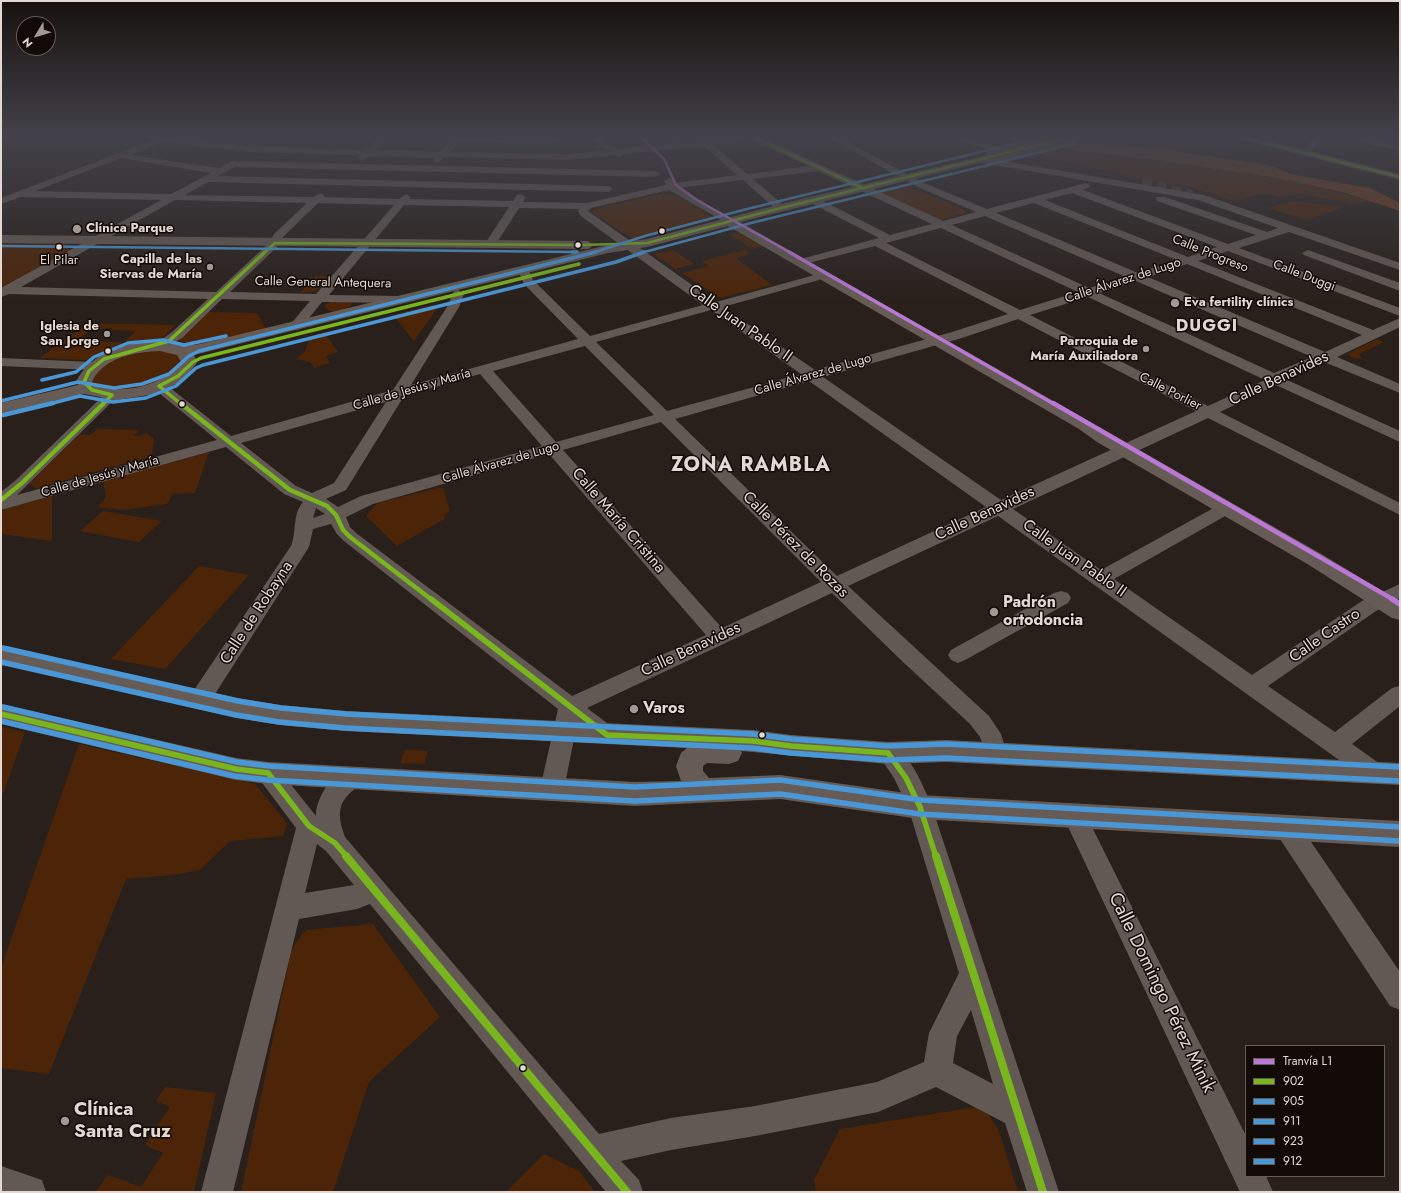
<!DOCTYPE html>
<html>
<head>
<meta charset="utf-8">
<style>
  body { margin:0 }
  #map { position:relative; width:1401px; height:1193px; overflow:hidden; background:#29201b; font-family:Jost,sans-serif }
  canvas { display:block }
  .frame { position:absolute; inset:0; border:2px solid #e4d9d2; pointer-events:none }
  .legend { position:absolute; left:1245px; top:1045px; width:140px; height:132px; box-sizing:border-box; background:#120a07; border:1px solid #665d58; margin:0; padding:5px 7px; list-style:none; font-size:12px; color:#e4d9d2 }
  .legend li { display:flex; align-items:center; gap:8px; height:20px }
  .legend b { width:20px; border:1px solid #665d58 }
  .north { position:absolute; left:16px; top:16px; width:40px; height:40px; box-sizing:border-box; background:#120a07; border:1px solid #665d58; border-radius:50%; rotate:232deg; font-size:11px; font-weight:700; line-height:16px; text-align:center; color:#e4d9d2 }
  .north::after { content:''; display:block; margin:auto; width:14px; height:18px; background:#a39892; clip-path:polygon(50% 0,100% 100%,50% 72%,0 100%) }
</style>
</head>
<body>
<div id="map">
<canvas width="1401" height="1193"></canvas>
<div class="frame"></div>
<ul class="legend">
<li><b style="height:5px;background:#ba77d6"></b>Tranvía L1</li>
<li><b style="height:5px;background:#79b51d"></b>902</li>
<li><b style="height:5px;background:#4997d6"></b>905</li>
<li><b style="height:5px;background:#4997d6"></b>911</li>
<li><b style="height:5px;background:#4997d6"></b>923</li>
<li><b style="height:5px;background:#4997d6"></b>912</li>
</ul>
<div class="north">N</div>
</div>
<script>
const context = document.querySelector('canvas').getContext('2d');
context.lineJoin = 'round';
function paint(path, color) {
  context.fillStyle = color;
  context.fill(path, 'evenodd');
}
function trace(path, color, width, dash) {
  context.strokeStyle = color;
  context.lineWidth = width;
  context.lineCap = dash ? 'butt' : 'round';
  context.setLineDash(dash || []);
  context.stroke(path);
}
function label(font, color, halo, rows, align = 'center') {
  context.font = font + ' Jost,sans-serif';
  context.lineWidth = 3;
  context.setLineDash([]);
  context.textBaseline = 'middle';
  context.strokeStyle = halo;
  context.fillStyle = color;
  for (const [text, x, y, turn = 0] of rows) {
    context.save();
    context.translate(x, y);
    context.rotate((+turn || 0) * Math.PI / 180);
    context.textAlign = isNaN(turn) ? turn : align;
    if (halo) context.strokeText(text, 0, 0);
    context.fillText(text, 0, 0);
    context.restore();
  }
}
paint(new Path2D(`
  M1054,147L1278,178L1327,189L1367,201L1351,204L1302,194L1279,197L1264,193L1234,201L1183,185L1162,183L1027,153Z
  M898,186L909,187L963,209L966,213L940,220L878,191Z
  M660,194L675,195L711,216L709,221L636,239L631,238L593,213L595,209Z
  M1291,201L1344,207L1307,220L1268,208Z
  M739,233L762,246L752,249L745,245L746,244L729,235Z
  M1,242L64,243L70,251L1,290Z
  M673,250L694,264L675,269L654,254Z
  M744,250L750,254L736,258L772,285L720,298L682,273L709,266L702,261Z
  M315,276H329L317,291L300,293Z
  M331,302H350L352,303C348,312 332,314 325,308V305Z
  M432,305L438,307L414,341L393,315Z
  M208,312L257,313L266,329L200,345L180,341L179,340Z
  M89,323L176,325L160,340L126,345L125,341L136,331L111,330L112,328L90,330L81,338H87L84,341L121,342L122,346L87,360L39,358Z
  M324,332L338,352L326,356L330,363L314,368L310,362L296,359L305,351L309,340L307,337Z
  M1377,339L1384,342L1359,354L1362,359L1352,358L1349,353Z
  M151,349L175,352L183,362C176,380 133,393 114,392C107,391 100,388 93,386L89,381L108,360Z
  M97,429L139,430L134,436H140L147,433L154,439L152,456L37,488L29,484L80,434L90,435Z
  M209,452L195,493L173,494L167,504L123,510L98,507L106,497L103,481Z
  M443,487L450,511L443,516L446,518L397,546L366,516L377,503Z
  M52,496V541L1,534V512L7,508Z
  M103,511L162,521L139,542L80,531Z
  M199,566L249,575L165,669L111,659Z
  M1,727L25,732L1,800Z
  M79,744L255,784L287,823L283,836L230,841L200,870L173,875L126,879L49,1074L1,1068V968Z
  M405,750L428,751L424,764L400,763Z
  M373,924L440,1017L369,1082L333,1192H241L291,952L297,941L306,930Z
  M165,1087L216,1093L194,1192L96,1191L108,1175L141,1187L163,1153L145,1145L170,1107L156,1101Z
  M976,1107L989,1115L999,1131L1018,1192H816L814,1180L840,1129Z
  M544,1154L579,1171L595,1192H506Z`), '#4c2408');
paint(new Path2D(`
  M969,137H1025L1072,143L1157,148L1272,166L1290,174L1370,188L1400,203V211L1342,192L1278,178L1140,158Z`), '#753c17');
trace(new Path2D(`
  M1142,182L1192,195`), '#453c36', 10, [10, 5]);
paint(new Path2D(`
  M143,137H171L250,146L365,150L377,140L369,137L540,139L584,137L580,140L540,145L458,142L450,152L567,154L607,150L586,137H597L618,149L699,141L697,137H705L708,140L736,137H767L765,139L943,221L976,212L918,187L827,137H838L924,183L987,209L1086,183L1091,186L1083,190L1228,244L1256,235L1157,201L1156,199L1157,197H1165L1267,232L1278,228L1198,200L977,162V158L980,157L1204,195L1400,263V270L1289,232L1239,248L1400,308V316L1228,251L1198,261L1373,330L1400,318V327L1337,357L1400,384V393L1324,362L1285,379L1400,431V442L1276,385L1220,412L1400,503V515L1208,418L1013,509L1101,570L1210,510C1218,505 1214,499 1228,502L1230,506L1227,515L1114,579L1252,675L1362,601L1400,584V598L1376,611L1268,686L1335,732L1392,688L1400,686V706L1352,744L1383,766L1387,773L1383,780L1375,783L1367,780L998,516L848,586L989,716L1001,734L1007,753L1004,760L996,762L988,760L980,737L970,724L903,662L832,593L587,708L615,729L618,735L615,741C599,747 588,733 577,724L564,789L560,796L552,799L544,796L540,789L558,709L344,541L337,534L331,524L313,529L309,547L208,705L200,707L192,705L189,699L192,693L291,546C297,531 292,515 303,502L284,494L226,447L1,510V492L16,480L107,392H117L119,395L17,495L217,440L154,389L152,386L154,383H164L231,436L393,390L447,307L454,291L458,290L464,294L459,307L411,385L578,339L524,284L518,270L520,268H528L533,280L590,336L703,305L581,216L578,211L579,209L519,208L494,247L490,248L484,245L509,207L404,205L329,295L399,296L403,297L405,300L403,303L322,302L300,329L295,330L289,326L310,301L222,299L182,338L160,350L155,349L153,346L172,332L208,299L9,294L1,297V288L161,200L21,197L1,204V198L153,140ZM387,140L449,142L440,152L375,150ZM754,141L809,166L747,174L714,145ZM165,142L250,152L360,155L357,158L362,161L370,156L435,158L433,160L438,163L445,157H455L567,160L615,155L620,157L624,154L704,146L737,175L675,183L672,179L669,178L664,181L666,185L587,203L523,202L526,197L521,194L517,195L513,201L409,199L411,197L406,194L399,199L324,197L323,194L320,193L313,197L185,195L208,182L608,192L613,189L608,186L218,176L235,167L655,177L660,174L655,171L233,161L219,168L131,155ZM121,158L211,173L171,194L35,191ZM818,171L932,224L890,235L817,198H809L808,200L809,202L879,238L797,260L795,262L797,264L801,265L875,246L1008,314L952,332L815,370L723,307L819,280L829,274L827,272L823,271L811,276L716,302L588,211L591,208L669,190L730,225L735,222L734,220L678,188L743,180L777,210H785L786,208L785,206L753,179ZM1072,193L1217,247L1188,257L1045,200ZM175,200L307,203L274,234L270,242L216,292L21,287ZM318,203L394,205L316,294L230,292L279,245L283,237ZM1034,203L1177,260L1138,273L996,213ZM985,216L1126,277L1089,288L952,225ZM941,228L1078,292L1020,310L886,243ZM1187,264L1362,335L1325,352L1148,277ZM1136,281L1312,357L1274,373L1099,293ZM1088,297L1265,380L1208,406L1030,315ZM711,310L801,374L667,411L596,342ZM1018,319L1196,411L1001,500L823,377L962,338ZM585,346L654,415L556,442L493,371ZM480,374L542,446L361,496L338,507L326,499L346,490L404,396ZM809,381L986,507L837,576L675,419ZM386,402L334,483L312,493L296,486L241,443ZM661,422L821,582L722,628L563,450ZM549,454L706,635L572,696L356,533L350,527L346,517L373,504ZM316,508L325,514L313,518Z
  M940,137H956L1026,153L1027,155L1023,158Z
  M1316,137H1325L1308,154H1302V150Z
  M1342,137H1361L1400,144V150L1346,140Z
  M1308,250L1400,283V291L1304,255L1302,253Z
  M1,358L93,362L98,363L100,366L98,369L93,370L1,366Z
  M1061,591L1068,593L1071,598L1068,603L965,660L958,663L951,660L948,655L951,650L1054,593Z
  M888,744C911,752 923,786 932,807L1059,1192H1027L1005,1123L936,1087L878,1112L755,1136L671,1150L621,1161L639,1180L643,1192H606L370,904L357,909L299,919L233,1192H201L296,828L260,780L256,773L260,766L268,763L276,766L316,816C315,800 333,770 350,768C353,768 357,770 359,771L363,778C359,785 356,788 350,793C336,806 339,820 345,837L599,1134L671,1118L755,1106L877,1082L924,1062L929,1033L959,973L908,807L894,778L877,753L880,746ZM317,844L326,851L354,885L305,893ZM971,1010L993,1084L953,1063L957,1036Z
  M1075,805L1083,809L1246,1136V1176H1266L1273,1192H1240L1063,816L1067,809Z
  M1287,817L1296,820L1400,972V1010L1390,1006L1278,836L1275,828L1278,820Z
  M1,1166L42,1180L46,1192H1Z`), '#635954');
paint(new Path2D(`
  M1237,137H1255L1400,174V180L1239,139Z
  M991,154L996,157L995,159L740,222L1323,555L1400,602V620L1392,618L1309,565L1097,442L1079,429L728,226L647,247L608,253L194,355L197,363L186,376L176,384L150,395L116,400L84,394L1,413V403L78,385L76,382C90,352 129,341 161,341C177,342 182,347 200,344L608,245L647,239L781,204ZM160,351L177,355L181,362C160,387 126,394 96,386L92,382C103,357 136,352 160,351Z
  M1,235L588,241L594,245L588,249L1,243Z
  M1,646L237,698L280,705L346,711L753,730L791,735L888,742L946,740L1400,763V785L946,762L888,764L741,751L742,753L738,761L729,764L707,763L703,766V771L709,778L780,775L920,795L1400,821V847L920,819L780,799L635,806L268,784L236,780L1,724V704L236,758L268,762L635,782L681,781L676,766L681,753L687,748L346,731L280,725L237,718L1,664Z`), '#665c55');
trace(new Path2D(`
  M991,157L1072,137`), '#665c55', 12);
trace(new Path2D(`
  M753,137L863,188
  M1243,137L1400,177
  M275,243L583,245L647,243L781,208L1071,137
  M264,253L275,243`), '#79b51d', 2.5);
trace(new Path2D(`
  M159,386L178,376L193,362L201,358L579,264
  M159,386L181,404
  M112,395L92,390L84,382L89,371L104,359L169,341L265,252
  M103,404L112,395`), '#79b51d', 3.5);
trace(new Path2D(`
  M180,403L290,490L327,506L336,515L343,530L350,537L432,600
  M1,500L22,483L104,403`), '#79b51d', 4.5);
trace(new Path2D(`
  M431,599L607,735
  M1,714L236,769L268,773
  M607,735L753,741L791,746L888,753
  M888,753L906,778L920,807L936,857
  M268,773L309,826L335,843L347,857`), '#79b51d', 5.5);
trace(new Path2D(`
  M346,856L627,1192
  M936,856L1043,1192`), '#79b51d', 8);
trace(new Path2D(`
  M1,246L577,252
  M641,253L751,223L1074,144`), '#4997d6', 2.5);
trace(new Path2D(`
  M572,252H577
  M49,404L80,396L113,402L146,398L176,386L196,368L203,365L616,262L644,252`), '#4997d6', 3.5);
trace(new Path2D(`
  M3,415L53,403`), '#4997d6', 4.5);
trace(new Path2D(`
  M1,662L236,715L279,722L345,728L752,748L790,753L887,760L946,758L1400,781
  M1,721L234,776L268,780L635,801L780,794L920,814L1400,841`), '#4997d6', 5.5);
trace(new Path2D(`
  M3,648L238,701L281,708L346,714L753,734L792,739L888,746L946,744L1400,767
  M3,707L237,762L269,766L635,787L780,780L921,800L1400,827`), '#4997d6', 5.5);
trace(new Path2D(`
  M592,253L645,236L747,209L1042,137`), '#4997d6', 2.5);
trace(new Path2D(`
  M42,380L76,372L94,357L128,343L163,340L184,345L226,336
  M1,401L78,382L114,388L142,384L169,374L189,356L199,351L596,252`), '#4997d6', 3.5);
trace(new Path2D(`
  M641,137L664,159L676,185L697,200L791,253`), '#ba77d6', 2.5);
trace(new Path2D(`
  M789,252L1054,404`), '#ba77d6', 3.5);
trace(new Path2D(`
  M1053,403L1394,600`), '#ba77d6', 4.5);
trace(new Path2D(`
  M1392,599L1400,604`), '#ba77d6', 5.5);
const sky = context.createLinearGradient(0, 0, 0, 304);
sky.addColorStop(0, '#17120f');
sky.addColorStop(0.45, '#43424a');
sky.addColorStop(1, '#43424a00');
context.fillStyle = sky;
context.fillRect(0, 0, 1401, 304);
for (const [x, y, r, color] of [
  [77,229,5,"#a39892"],
  [662,231,3.5,"#e4d9d2"],
  [578,245,3.5,"#e4d9d2"],
  [59,247,3.5,"#e4d9d2"],
  [210,267,4,"#a39892"],
  [1175,303,5,"#a39892"],
  [107,334,4,"#a39892"],
  [1146,349,4,"#a39892"],
  [108,351,3.5,"#e4d9d2"],
  [182,404,3.5,"#e4d9d2"],
  [994,612,5,"#a39892"],
  [634,709,5,"#a39892"],
  [762,735,3.5,"#e4d9d2"],
  [523,1068,3.5,"#e4d9d2"],
  [65,1121,5,"#a39892"]
]) {
  const dot = new Path2D();
  dot.arc(x, y, r, 0, 2 * Math.PI);
  context.fillStyle = color;
  context.fill(dot);
  trace(dot, '#120a07', 1.5);
}
label('bold 13px', '#e4d9d2', '#120a07', [
  ["Clínica Parque",86,229,"left"],
  ["Capilla de las",202,260],
  ["Siervas de María",202,275],
  ["Eva fertility clínics",1184,303,"left"],
  ["Iglesia de",99,327],
  ["San Jorge",99,342],
  ["Parroquia de",1138,342],
  ["María Auxiliadora",1138,357]
], 'right');
label('13px', '#e4d9d2', '#120a07', [
  ["Calle Progreso",1210,254,22],
  ["Calle Duggi",1304,276,21],
  ["Calle Álvarez de Lugo",1123,281,-18],
  ["Calle General Antequera",323,283,1],
  ["Calle Álvarez de Lugo",813,375,-16],
  ["Calle de Jesús y María",412,390,-16],
  ["Calle Porlier",1170,392,27],
  ["Calle Álvarez de Lugo",501,463,-16],
  ["Calle de Jesús y María",100,477,-16]
]);
label('13px', '#e4d9d2', '#120a07', [
  ["El Pilar",59,261]
]);
label('16px', '#e4d9d2', '#120a07', [
  ["Calle Juan Pablo II",740,324,35],
  ["Calle Benavides",1279,379,-25],
  ["Calle Benavides",985,514,-25],
  ["Calle María Cristina",618,521,49],
  ["Calle Pérez de Rozas",795,545,45],
  ["Calle Juan Pablo II",1074,559,35],
  ["Calle de Robayna",257,613,-57],
  ["Calle Castro",1325,636,-35],
  ["Calle Benavides",691,650,-25]
]);
label('bold 16px', '#e4d9d2', '#120a07', [
  ["Padrón",1003,603],
  ["ortodoncia",1003,621],
  ["Varos",643,709]
], 'left');
context.letterSpacing = '1px';
label('bold 17px', '#e4d9d2', '#120a07', [
  ["DUGGI",1207,327]
]);
context.letterSpacing = '0px';
label('19px', '#e4d9d2', '#120a07', [
  ["Calle Domingo Pérez Minik",1161,993,64]
]);
label('bold 19px', '#e4d9d2', '#120a07', [
  ["Clínica",74,1110],
  ["Santa Cruz",74,1132]
], 'left');
context.letterSpacing = '1px';
label('bold 20px', '#e4d9d2', '#120a07', [
  ["ZONA RAMBLA",751,466]
]);
context.letterSpacing = '0px';
</script>
</body>
</html>
